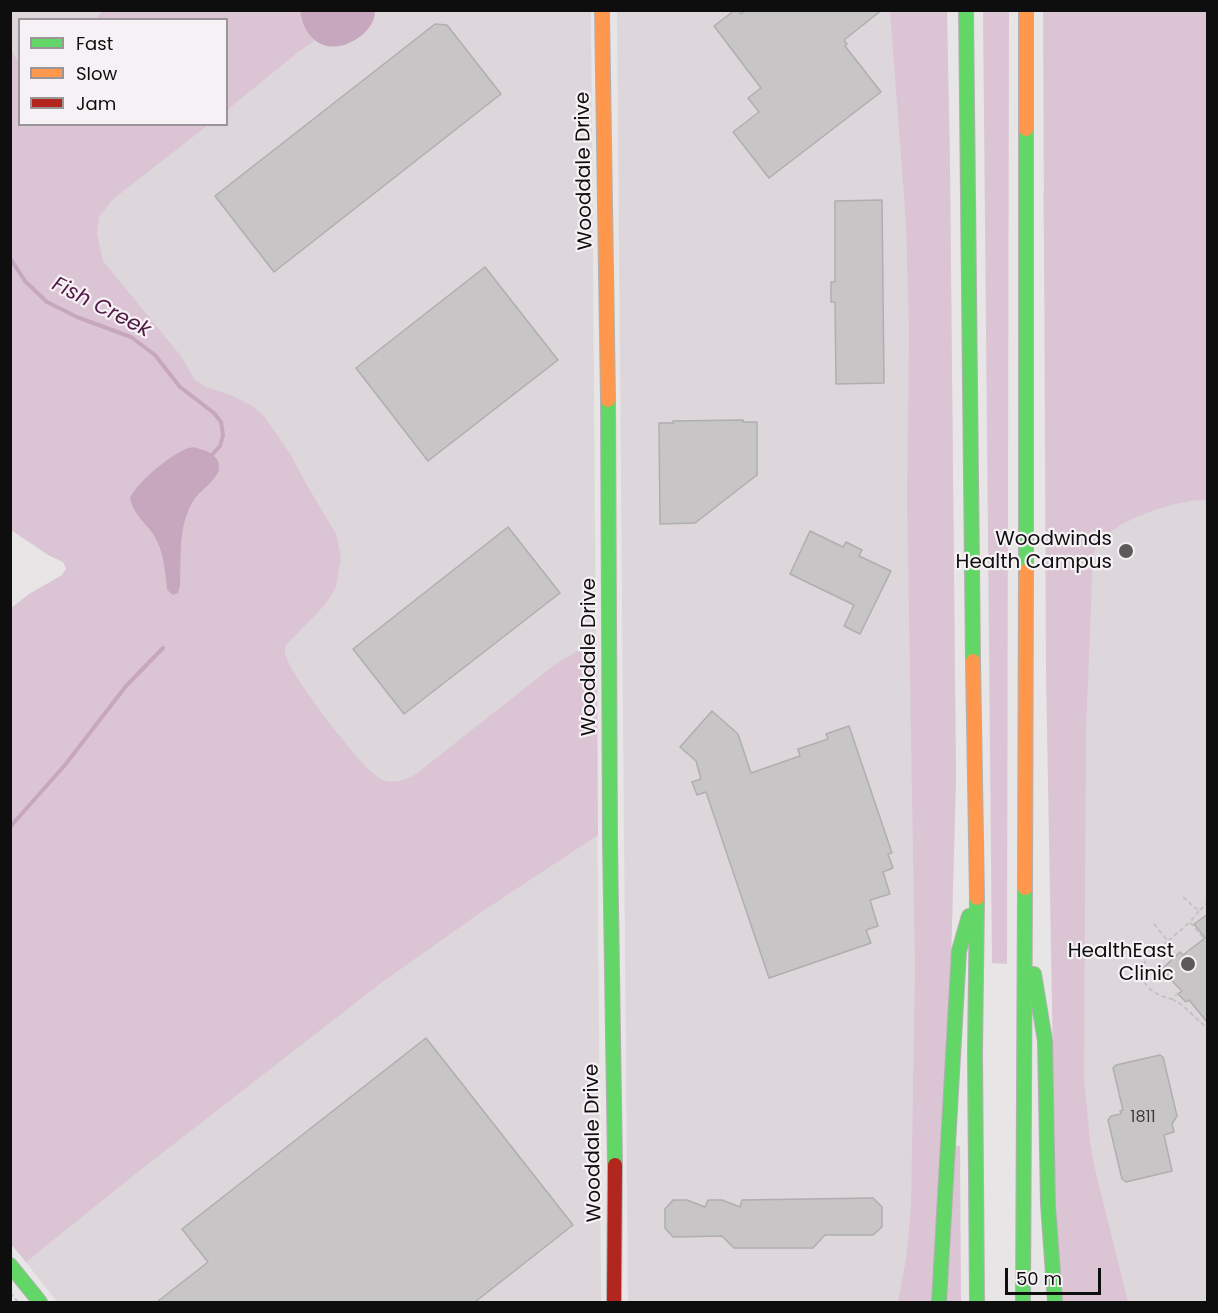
<!DOCTYPE html>
<html>
<head>
<meta charset="utf-8">
<style>
  body { margin:0 }
  #map { position:relative; width:1218px; height:1313px; overflow:hidden; background:#e7e5e6; font-family:Poppins,sans-serif }
  canvas { display:block }
  .frame { position:absolute; inset:0; border:12px solid #0f0e0f; pointer-events:none }
  .legend { position:absolute; left:18px; top:18px; width:210px; height:108px; box-sizing:border-box; background:#f6f1f4; border:2px solid #9a9698; margin:0; padding:8px 10px; list-style:none; font-size:18px; color:#0f0e0f }
  .legend li { display:flex; align-items:center; gap:12px; height:30px }
  .legend b { width:30px; border:2px solid #9a9698 }
  .scale { position:absolute; left:1005px; top:1268px; width:96px; height:27px; box-sizing:border-box; border:3px solid #0f0e0f; border-top:0; padding-left:8px; font-size:18px; line-height:21px; white-space:nowrap; color:#0f0e0f; -webkit-text-stroke:4px #f6f1f4; paint-order:stroke }
</style>
</head>
<body>
<div id="map">
<canvas width="1218" height="1313"></canvas>
<div class="frame"></div>
<ul class="legend">
<li><b style="height:8px;background:#63d668"></b>Fast</li>
<li><b style="height:8px;background:#ff974d"></b>Slow</li>
<li><b style="height:8px;background:#b3261e"></b>Jam</li>
</ul>
<div class="scale">50 m</div>
</div>
<script>
const context = document.querySelector('canvas').getContext('2d');
context.lineJoin = 'round';
function paint(path, color) {
  context.fillStyle = color;
  context.fill(path, 'evenodd');
}
function trace(path, color, width, dash) {
  context.strokeStyle = color;
  context.lineWidth = width;
  context.lineCap = dash ? 'butt' : 'round';
  context.setLineDash(dash || []);
  context.stroke(path);
}
function label(font, color, halo, rows, align = 'center') {
  context.font = font + ' Poppins,sans-serif';
  context.lineWidth = 4.5;
  context.setLineDash([]);
  context.textBaseline = 'middle';
  context.strokeStyle = halo;
  context.fillStyle = color;
  for (const [text, x, y, turn = 0] of rows) {
    context.save();
    context.translate(x, y);
    context.rotate((+turn || 0) * Math.PI / 180);
    context.textAlign = isNaN(turn) ? turn : align;
    if (halo) context.strokeText(text, 0, 0);
    context.fillText(text, 0, 0);
    context.restore();
  }
}
paint(new Path2D(`
  M11,11H591L601,1302H57L11,1243L138,618L11,455ZM20,20H226V124H20Z
  M617,11H947L950,170L956,779L951,958L934,1302H628Z
  M1207,67V1302H1060L1046,671V380L1043,192Z`), '#ddd6db');
paint(new Path2D(`
  M103,10L300,11C302,22 307,32 315,40L297,53L227,110L226,20H95Z
  M890,11H947L950,170L956,779L951,958L934,1302H898L906,1259L911,1209L915,970L907,499L909,334L906,223Z
  M983,11H1009L1007,964L992,963Z
  M1043,11H1207V500C1177,499 1098,523 1093,557L1086,730L1084,1079L1090,1141L1095,1169L1128,1302H1060L1055,1176L1046,671Z
  M10,50L19,62L20,124L208,125L112,200L99,217L97,234L103,261L180,355L195,380L206,387L228,394L251,405L264,416L291,455L305,482L336,534L341,557L336,587L331,596L321,609L286,645C284,651 285,654 287,659C294,679 363,771 381,779C393,785 405,780 416,774L553,666L579,650L597,643L598,835L477,915L381,983L134,1175L26,1262L10,1243L11,608L29,594L62,575L66,569L63,562L48,555L11,530ZM193,447L202,449L215,477C196,495 182,514 181,541C180,560 184,580 173,595L167,590C165,571 164,551 153,534C145,523 133,512 130,498C145,476 168,456 193,447Z
  M954,1146H960L961,1302H945Z`), '#dbc5d5');
paint(new Path2D(`
  M300,11H375C375,22 368,31 358,38C330,57 305,43 300,11Z
  M193,447C203,449 220,454 219,468C219,478 200,491 194,500C177,527 182,556 180,586L178,593L173,595L167,590C165,571 164,551 153,534C145,523 132,512 130,498C137,482 176,449 193,447Z`), '#c7a7be');
trace(new Path2D(`
  M10,258L25,281L47,302L77,317L131,337L155,355L180,387L214,413L221,422L223,435L220,446L210,457
  M10,827L65,765L126,686L163,648`), '#c7a7be', 4);
const building = new Path2D(`
  M735,10H738L741,14L746,10H882L844,40L847,44L845,46L881,92L769,178L733,132L759,112L748,98L761,88L714,26Z
  M435,24L447,25L501,94L274,272L215,196Z
  M882,200L884,383L836,384L835,302H831V282H835V201Z
  M485,267L558,360L428,461L356,368Z
  M743,420V422H757V475L695,523L660,524L659,423H673V421Z
  M508,527L560,593L404,714L353,649Z
  M810,531L843,547L846,542L862,550L859,556L891,571L860,634L844,626L854,605L790,574Z
  M712,711L738,734L751,773L800,756L798,749L828,739L826,734L849,726L892,853L888,854L893,868L883,872L890,894L870,900L878,926L866,930L871,943L769,978L706,792L697,795L692,782L701,779L696,761L680,747Z
  M1208,914V1023L1189,1000L1186,1002L1178,994L1182,991L1161,970L1180,952L1183,955L1205,938L1194,924Z
  M426,1038L573,1225L475,1302H157L208,1262L182,1229Z
  M1160,1055L1163,1057L1177,1116L1172,1124L1174,1132L1164,1135L1172,1171L1126,1182L1122,1179L1108,1120L1111,1116L1121,1114L1120,1111L1123,1110L1113,1068L1116,1065Z
  M873,1198L882,1207V1227L873,1235H825L813,1248H734L722,1236L673,1237L665,1228V1209L673,1200H687L705,1207L708,1200H722L740,1207L742,1200Z`);
paint(building, '#c7c5c6');
trace(building, '#b0aeaf', 1.5);
const fast = new Path2D(`
  M966,10L973,661
  M1026,129V571
  M608,400L610,840L615,1165
  M977,898L975,1052L977,1302
  M1034,974L1045,1041L1048,1204L1055,1302
  M10,1265L40,1302
  M939,1302L959,951L969,916
  M1023,1302L1025,888`);
const slow = new Path2D(`
  M602,10L608,400
  M1026,10V129
  M973,661L977,898
  M1025,888L1026,571`);
const jam = new Path2D(`
  M614,1302L615,1165`);
trace(fast, '#b2b0b1', 16);
trace(slow, '#b2b0b1', 16);
trace(jam, '#b2b0b1', 16);
trace(new Path2D(`
  M1183,897L1199,911L1208,902
  M1199,911L1190,922L1204,939
  M1154,924L1168,941L1190,922
  M1168,941C1161,946 1154,950 1149,956C1131,977 1150,995 1172,999L1181,990
  M1172,999L1182,1005L1208,1029
  M10,1293L18,1302`), '#c4c3c4', 2, [4.5, 3]);
trace(fast, '#63d668', 14);
trace(slow, '#ff974d', 14);
trace(jam, '#b3261e', 14);
for (const [x, y, r, color] of [
  [1126,551,8,"#5b595a"],
  [1188,964,8,"#5b595a"]
]) {
  const dot = new Path2D();
  dot.arc(x, y, r, 0, 2 * Math.PI);
  context.fillStyle = color;
  context.fill(dot);
  trace(dot, '#f6f1f4', 2);
}
label('16px', '#3d3c3d', null, [
  ["1811",1143,1118]
]);
label('20px', '#0f0e0f', '#f6f1f4', [
  ["Wooddale Drive",585,171,-91],
  ["Wooddale Drive",590,657,-90],
  ["Wooddale Drive",594,1143,-91]
]);
label('20px', '#0f0e0f', '#f6f1f4', [
  ["Woodwinds",1112,540],
  ["Health Campus",1112,563],
  ["HealthEast",1174,952],
  ["Clinic",1174,975]
], 'right');
label('italic 21px', '#511b46', '#f6f1f4', [
  ["Fish Creek",101,308,27]
]);
</script>
</body>
</html>
